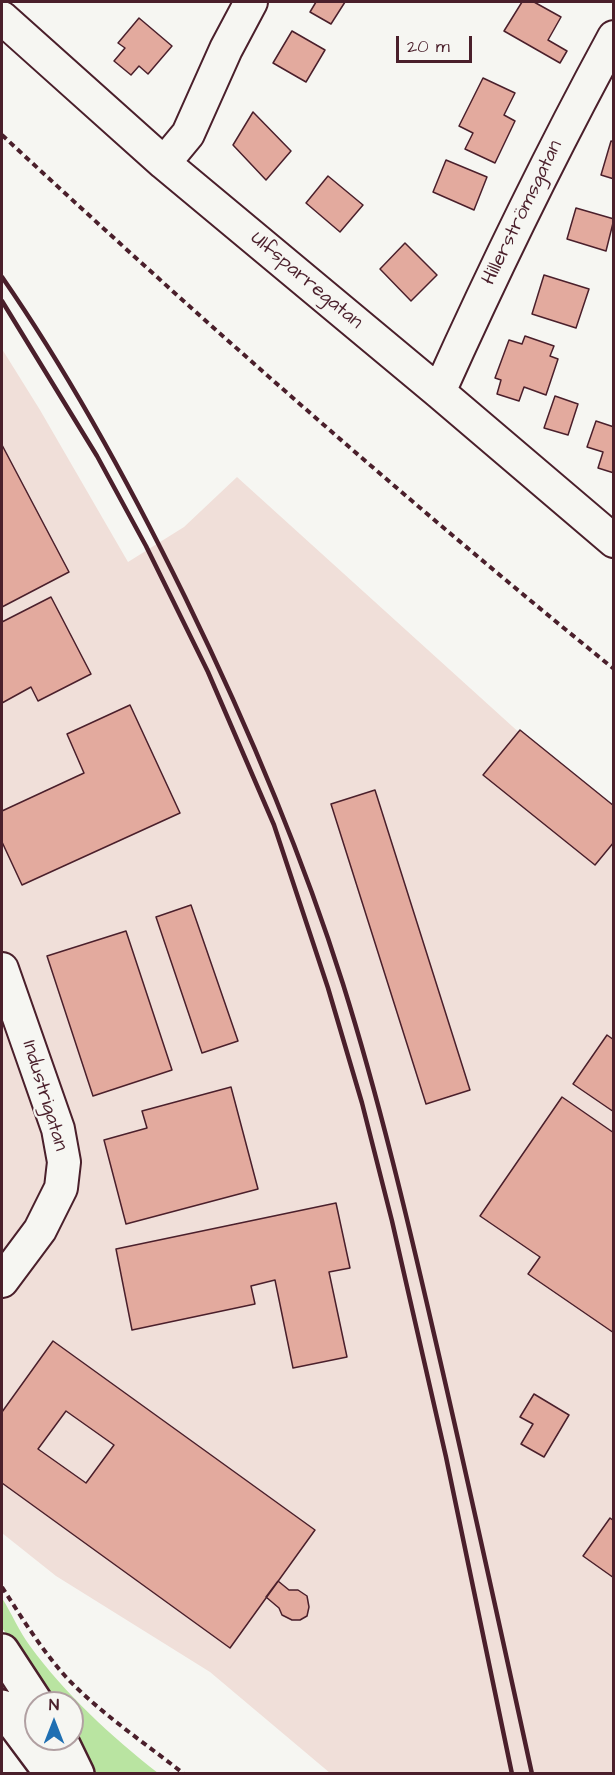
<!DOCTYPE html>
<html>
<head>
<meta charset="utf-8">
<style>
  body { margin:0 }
  #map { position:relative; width:615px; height:1775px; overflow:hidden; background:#f6f6f2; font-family:"Architects Daughter",sans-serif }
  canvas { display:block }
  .frame { position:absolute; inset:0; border:3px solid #4a1f2b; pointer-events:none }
  .north { position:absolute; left:24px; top:1691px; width:60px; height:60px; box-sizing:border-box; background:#f6f6f2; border:2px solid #b1a0a2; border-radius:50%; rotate:0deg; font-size:16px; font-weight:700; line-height:24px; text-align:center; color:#4a1f2b }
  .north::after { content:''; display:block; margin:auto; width:21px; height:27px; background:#1f6fb2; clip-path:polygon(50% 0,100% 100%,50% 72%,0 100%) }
  .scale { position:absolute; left:396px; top:36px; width:76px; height:27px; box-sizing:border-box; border:3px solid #4a1f2b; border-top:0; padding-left:8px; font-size:18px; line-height:21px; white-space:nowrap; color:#4a1f2b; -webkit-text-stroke:4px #f6f6f2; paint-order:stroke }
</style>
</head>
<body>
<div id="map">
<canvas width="615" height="1775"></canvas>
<div class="frame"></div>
<div class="north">N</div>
<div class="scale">20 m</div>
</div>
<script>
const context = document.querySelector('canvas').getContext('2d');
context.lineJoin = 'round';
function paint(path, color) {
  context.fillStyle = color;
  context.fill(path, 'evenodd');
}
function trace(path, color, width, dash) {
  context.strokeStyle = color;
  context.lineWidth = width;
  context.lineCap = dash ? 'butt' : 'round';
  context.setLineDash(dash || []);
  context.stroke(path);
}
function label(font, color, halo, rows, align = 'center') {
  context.font = font + ' "Architects Daughter",sans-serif';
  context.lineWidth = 4.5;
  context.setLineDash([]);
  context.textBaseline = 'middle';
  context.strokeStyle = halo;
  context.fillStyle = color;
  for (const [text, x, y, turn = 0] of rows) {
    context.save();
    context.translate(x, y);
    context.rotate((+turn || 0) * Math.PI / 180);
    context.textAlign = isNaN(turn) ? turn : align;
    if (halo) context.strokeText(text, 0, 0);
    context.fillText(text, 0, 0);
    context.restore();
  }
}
paint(new Path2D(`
  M2,349L40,410L128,562L184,527L237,477L534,746L613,805V1773H330L210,1672L56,1576L2,1533Z`), '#f0dfd9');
paint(new Path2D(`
  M2,1598C12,1614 19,1631 30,1646C65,1694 112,1737 158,1773H95L81,1741L72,1727V1703H57L2,1628Z`), '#b9e4a1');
const building = new Path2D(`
  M316,2H345L331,24L310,12Z
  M522,2H534L561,17L548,40L567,51L560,63L504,31Z
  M139,18L172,46L148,74L139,66L131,75L114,61L125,48L118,43Z
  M292,31L325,50L306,82L273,63Z
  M483,78L515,93L504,115L515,121L495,163L465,149L473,133L459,126Z
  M253,112L291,151L266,180L233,145Z
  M611,141L614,142V179L601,175Z
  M446,160L487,177L474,210L433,192Z
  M328,176L363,205L340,232L306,203Z
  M576,208L614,219L606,251L567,239Z
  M405,243L437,275L411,301L380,269Z
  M544,275L589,289L576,328L532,314Z
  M525,336L554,346L550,356L558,359L546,395L524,387L519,401L497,394L501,380L495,378L509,340L522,344Z
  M555,396L578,404L568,435L544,428Z
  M596,421L614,427V473L598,468L603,452L587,447Z
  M2,445L69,572L2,607Z
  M51,597L91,674L38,701L31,687L2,703V622Z
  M130,705L180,813L22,885L2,842V811L84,773L67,734Z
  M520,730L614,806V842L595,865L483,775Z
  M375,790L470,1090L426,1104L331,804Z
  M191,905L238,1041L202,1053L156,917Z
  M126,931L172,1070L93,1096L47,956Z
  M607,1035L614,1040V1112L573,1084Z
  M231,1087L258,1189L126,1224L104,1140L147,1128L142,1111Z
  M562,1097L614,1133V1333L528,1274L540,1257L480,1216Z
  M336,1203L350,1268L329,1272L347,1357L293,1368L275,1280L251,1286L255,1304L132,1330L116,1249Z
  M53,1341L315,1530L230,1648L2,1483V1412ZM66,1411L114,1445L86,1483L38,1449Z
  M534,1394L569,1415L544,1457L521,1444L533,1424L520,1417Z
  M610,1518L614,1521V1578L583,1556Z
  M278,1581L289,1590H298L307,1596L309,1607L307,1616L300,1620H292L282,1615L279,1608L266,1597Z`);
paint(building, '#e3aa9e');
trace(building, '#4a1f2b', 1.5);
const street = new Path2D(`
  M2,18L164,163L439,392L614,541
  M164,163L188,134L226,49L251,2
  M439,392C493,272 551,153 614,37
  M2,969L58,1129L64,1162L61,1188L40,1230L2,1281`);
const secondary = new Path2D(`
  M2,1651L36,1703
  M2,1707L52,1774
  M60,1739L77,1774`);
trace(street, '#4a1f2b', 36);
trace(secondary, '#4a1f2b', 38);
trace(new Path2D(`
  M2,135C200,319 403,498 614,669
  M2,1587C22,1618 41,1649 66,1677C101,1714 145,1743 184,1774`), '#4a1f2b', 4, [6, 4.5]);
trace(street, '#f6f6f2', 32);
trace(secondary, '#f6f6f2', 33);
trace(new Path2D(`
  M2,277C72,378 131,487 185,597C246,722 301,851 343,984C379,1099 407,1217 434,1334C468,1480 500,1627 532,1774
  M2,301L97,456L146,546L208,672L274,825L328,988L362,1103L392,1221L446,1457L512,1774`), '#4a1f2b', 4.5);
label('20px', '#4a1f2b', '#f6f6f2', [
  ["Hillerströmsgatan",523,213,-64],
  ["Ulfsparregatan",306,281,40],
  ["Industrigatan",44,1096,73]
]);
</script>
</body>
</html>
